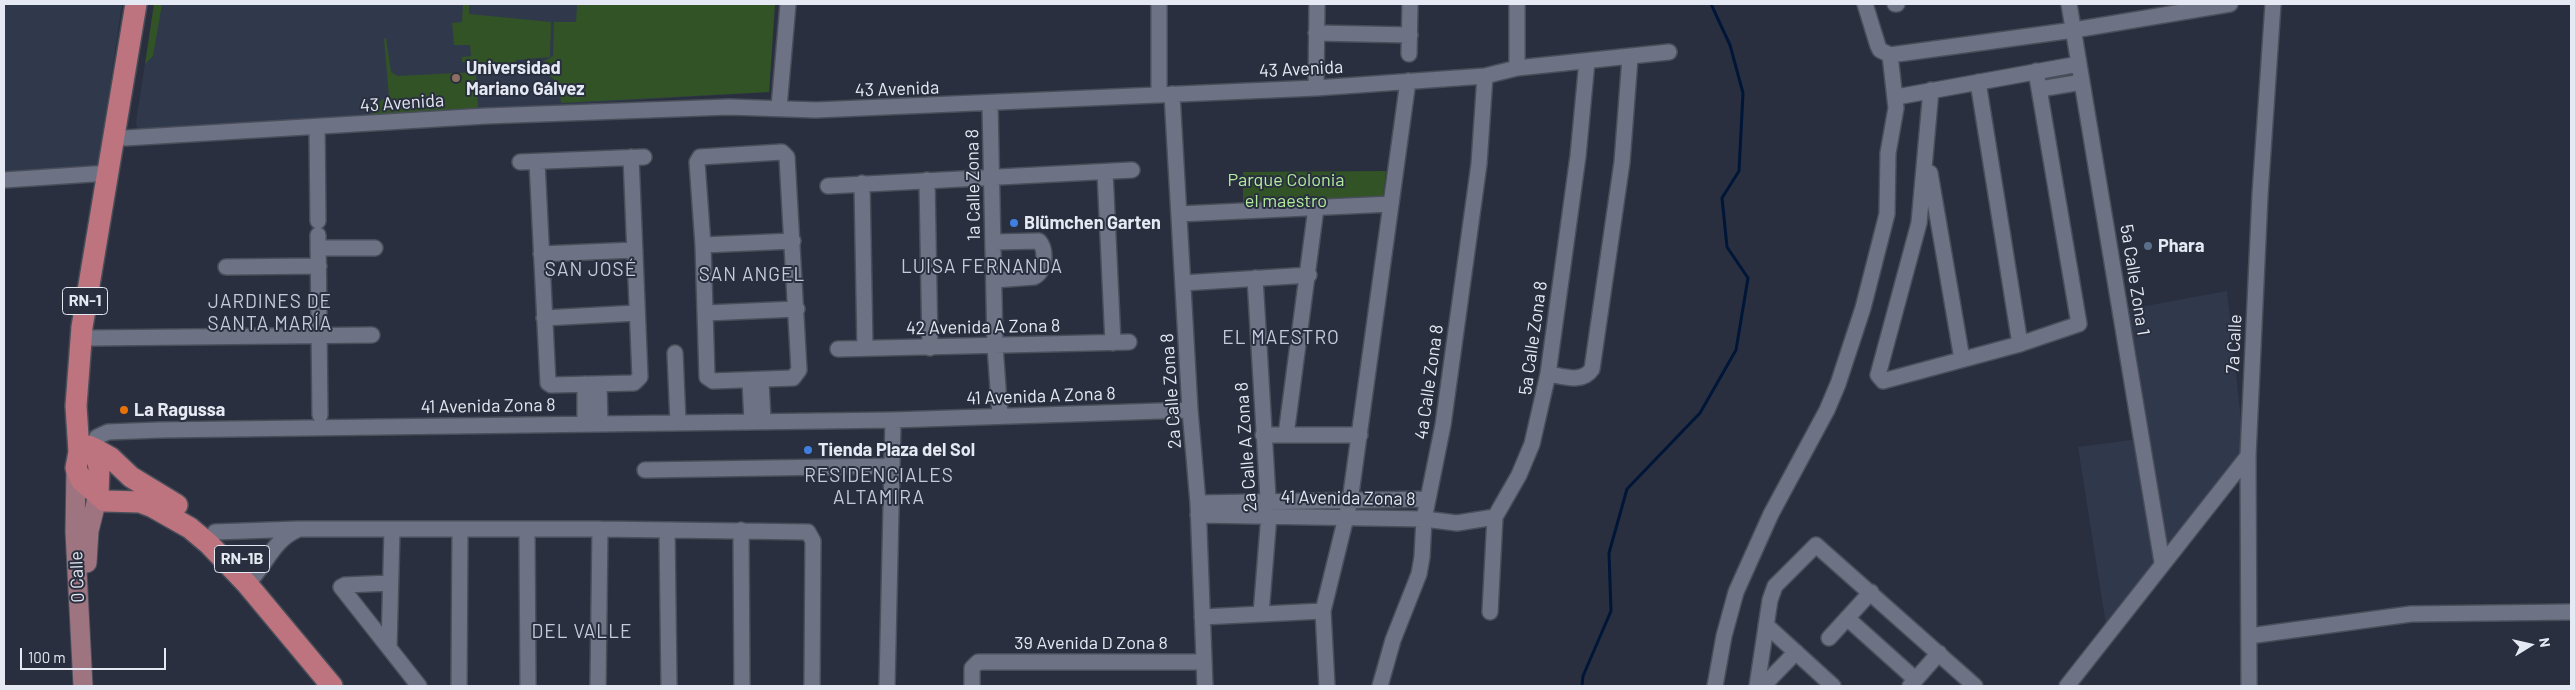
<!DOCTYPE html>
<html>
<head>
<meta charset="utf-8">
<style>
  body { margin:0 }
  #map { position:relative; width:2575px; height:690px; overflow:hidden; background:#292f3e; font-family:Barlow,sans-serif }
  canvas { display:block }
  .frame { position:absolute; inset:0; border:5px solid #e5e9f3; pointer-events:none }
  .north { position:absolute; left:2505px; top:620px; width:50px; height:50px; -webkit-text-stroke:4px #292f3e; paint-order:stroke; rotate:80deg; font-size:14px; font-weight:700; line-height:20px; text-align:center; color:#e5e9f3 }
  .north::after { content:''; display:block; margin:auto; width:18px; height:22px; background:#e5e9f3; clip-path:polygon(50% 0,100% 100%,50% 72%,0 100%) }
  .scale { position:absolute; left:20px; top:648px; width:146px; height:22px; box-sizing:border-box; border:2px solid #e5e9f3; border-top:0; padding-left:6px; font-size:15px; line-height:18px; white-space:nowrap; color:#e5e9f3; -webkit-text-stroke:4px #292f3e; paint-order:stroke }
</style>
</head>
<body>
<div id="map">
<canvas width="2575" height="690"></canvas>
<div class="frame"></div>
<div class="north">N</div>
<div class="scale">100 m</div>
</div>
<script>
const context = document.querySelector('canvas').getContext('2d');
context.lineJoin = 'round';
function paint(path, color) {
  context.fillStyle = color;
  context.fill(path, 'evenodd');
}
function trace(path, color, width, dash) {
  context.strokeStyle = color;
  context.lineWidth = width;
  context.lineCap = dash ? 'butt' : 'round';
  context.setLineDash(dash || []);
  context.stroke(path);
}
function label(font, color, halo, rows, align = 'center') {
  context.font = font + ' Barlow,sans-serif';
  context.lineWidth = 4;
  context.setLineDash([]);
  context.textBaseline = 'middle';
  context.strokeStyle = halo;
  context.fillStyle = color;
  for (const [text, x, y, turn = 0] of rows) {
    context.save();
    context.translate(x, y);
    context.rotate((+turn || 0) * Math.PI / 180);
    context.textAlign = isNaN(turn) ? turn : align;
    if (halo) context.strokeText(text, 0, 0);
    context.fillText(text, 0, 0);
    context.restore();
  }
}
paint(new Path2D(`
  M4,4H122L98,166L4,173Z
  M154,4H775L769,92L138,131L136,123Z
  M2227,291L2244,449L2168,548L2129,309Z
  M2139,439L2159,561L2107,631L2078,447Z`), '#30384c');
paint(new Path2D(`
  M154,4H162L153,56L145,64Z
  M463,4H469V14L551,22L550,57L516,60L514,69L483,72L481,62H462V57L471,56L470,45H454L452,23L462,22Z
  M577,4H775L769,92L561,103C560,94 559,82 551,77C546,73 544,75 541,69L544,61L553,56L554,22H576Z
  M386,38L391,72L398,76L476,72L478,108L371,117V108L378,106L381,100L389,97L384,39Z
  M1386,171L1382,205L1243,211V172Z`), '#325326');
trace(new Path2D(`
  M1582,686L1583,676L1611,611L1609,553L1627,489L1700,413L1736,350L1748,278L1727,247L1722,198L1739,171L1743,93L1730,45L1711,4`), '#001638', 3);
const minor = new Path2D(`
  M1895,4H1897
  M2069,4L2162,562
  M1316,33L1410,35
  M1409,54L1410,4
  M1890,55L2074,30L2230,4
  M1517,68V4
  M1978,82L2020,344
  M1316,88L1317,4
  M2040,89L2082,82
  M1931,90L1919,223L1878,375L1883,381L2020,344L2079,324L2036,71
  M1172,94L1190,410L1198,503L1205,686
  M1159,95V4
  M1902,96L2079,64
  M990,104L995,346L1000,416
  M779,107L788,4
  M317,127L318,221
  M125,138L486,116L729,107L816,110L1316,88L1485,76L1517,68L1669,52
  M782,152L787,157L799,370L793,378L713,381L707,377L703,245L697,162L700,157Z
  M520,162L644,157
  M537,162L548,383L551,385L634,383L640,377L631,157
  M1105,172L1113,343
  M1930,173L1962,359
  M4,180L108,173
  M927,180L930,348
  M862,183L865,348
  M828,186L1132,170
  M1179,214L1391,204
  M318,235L320,415
  M993,242L1039,241C1047,250 1045,272 1034,277L994,280
  M703,245L793,241
  M318,248H375
  M541,254L635,250
  M226,267L319,266
  M1255,278L1269,515L1261,614
  M1183,283L1309,275
  M706,313L797,309
  M544,318L637,313
  M92,338L372,335
  M838,349L1129,342
  M675,353L678,422
  M1548,374C1563,376 1582,384 1592,369L1622,162L1630,58
  M750,381L752,421
  M761,381L763,421
  M585,384V423
  M599,384L600,423
  M1263,435H1360
  M1286,435L1316,208
  M93,448L97,437L108,432L159,430L893,420L1190,410
  M645,470L892,466
  M1198,503L1428,499
  M1198,515L1424,519L1457,523L1495,517
  M527,530L528,686
  M667,530L669,686
  M741,530L742,686
  M215,532L298,529H600L808,532L813,541L812,686
  M390,583L345,585L341,587L419,686
  M247,584C265,567 273,540 297,530
  M1490,612L1495,517L1519,475L1532,444L1548,374L1578,156L1587,61
  M1202,617L1323,611
  M1847,618L1915,679
  M1766,625L1833,686
  M2249,636L2411,614L2571,612
  M1829,638L1871,592
  M389,648L392,530
  M459,686L460,530
  M598,686L600,529
  M887,686L893,420
  M972,686V668L978,662H1204
  M1327,686L1323,611L1350,501L1408,81
  M1380,686L1393,640L1419,574L1422,557L1424,519L1443,425L1479,164L1485,76
  M1715,686L1724,636L1736,592L1771,514L1827,410L1838,384L1863,308L1887,214L1888,153L1896,108L1890,55L1880,50L1878,46L1865,4
  M1757,686L1770,600L1775,586L1816,545L1975,686
  M1763,686L1796,652
  M1910,686L1939,653
  M2067,686L2248,456
  M2249,686L2248,456L2260,195L2273,4`);
const major = new Path2D(`
  M76,468L75,532L83,686
  M87,563L89,531L98,495`);
const highway = new Path2D(`
  M136,4L82,327L76,406L79,452L76,468L81,480L105,501L140,502L153,507L190,528L209,544L247,584L332,686
  M88,446L95,449L99,467L98,495
  M95,449L111,458L131,477L177,505`);
trace(minor, '#494e5a', 18);
trace(major, '#494e5a', 21);
trace(highway, '#494e5a', 24);
trace(minor, '#6d7384', 15);
trace(major, '#9d7480', 19);
trace(highway, '#bd747e', 21);
for (const [x, y, r, color] of [
  [456,78,5,"#8d6e63"],
  [1014,223,5,"#3f7fe0"],
  [2148,246,5,"#5c6f8a"],
  [124,410,5,"#e8710a"],
  [808,450,5,"#3f7fe0"]
]) {
  const dot = new Path2D();
  dot.arc(x, y, r, 0, 2 * Math.PI);
  context.fillStyle = color;
  context.fill(dot);
  trace(dot, '#292f3e', 2);
}
for (const [x, y, w] of [
  [85,301,45],
  [242,559,55]
]) {
  const box = new Path2D();
  box.roundRect(x - w / 2, y - 13.5, w, 27, 4);
  context.fillStyle = '#292f3e';
  context.fill(box);
  trace(box, '#e5e9f3', 1);
}
label('bold 16px', '#e5e9f3', null, [
  ["RN-1",85,301],
  ["RN-1B",242,559]
]);
label('bold 18px', '#e5e9f3', '#292f3e', [
  ["Universidad",466,68],
  ["Mariano Gálvez",466,89],
  ["Blümchen Garten",1024,223],
  ["Phara",2158,246],
  ["La Ragussa",134,410],
  ["Tienda Plaza del Sol",818,450]
], 'left');
label('18px', '#e5e9f3', '#292f3e', [
  ["43 Avenida",1301,69,-3],
  ["43 Avenida",897,89,-2],
  ["43 Avenida",402,103,-4],
  ["1a Calle Zona 8",973,185,-91],
  ["5a Calle Zona 1",2135,280,81],
  ["42 Avenida A Zona 8",983,327,-1],
  ["5a Calle Zona 8",1533,338,-82],
  ["7a Calle",2234,344,-87],
  ["4a Calle Zona 8",1429,382,-82],
  ["2a Calle Zona 8",1171,391,-94],
  ["41 Avenida A Zona 8",1041,396,-2],
  ["41 Avenida Zona 8",488,406,-1],
  ["2a Calle A Zona 8",1246,447,-94],
  ["41 Avenida Zona 8",1348,498,1],
  ["0 Calle",77,577,-92],
  ["39 Avenida D Zona 8",1091,643]
]);
label('18px', '#b2ec9d', '#292f3e', [
  ["Parque Colonia",1286,180],
  ["el maestro",1286,201]
]);
context.letterSpacing = '1px';
label('19px', '#c2cadc', '#292f3e', [
  ["LUISA FERNANDA",982,267],
  ["SAN JOSÉ",591,270],
  ["SAN ANGEL",752,275],
  ["JARDINES DE",270,302],
  ["SANTA MARÍA",270,324],
  ["EL MAESTRO",1281,338],
  ["RESIDENCIALES",879,476],
  ["ALTAMIRA",879,498],
  ["DEL VALLE",582,632]
]);
context.letterSpacing = '0px';
</script>
</body>
</html>
